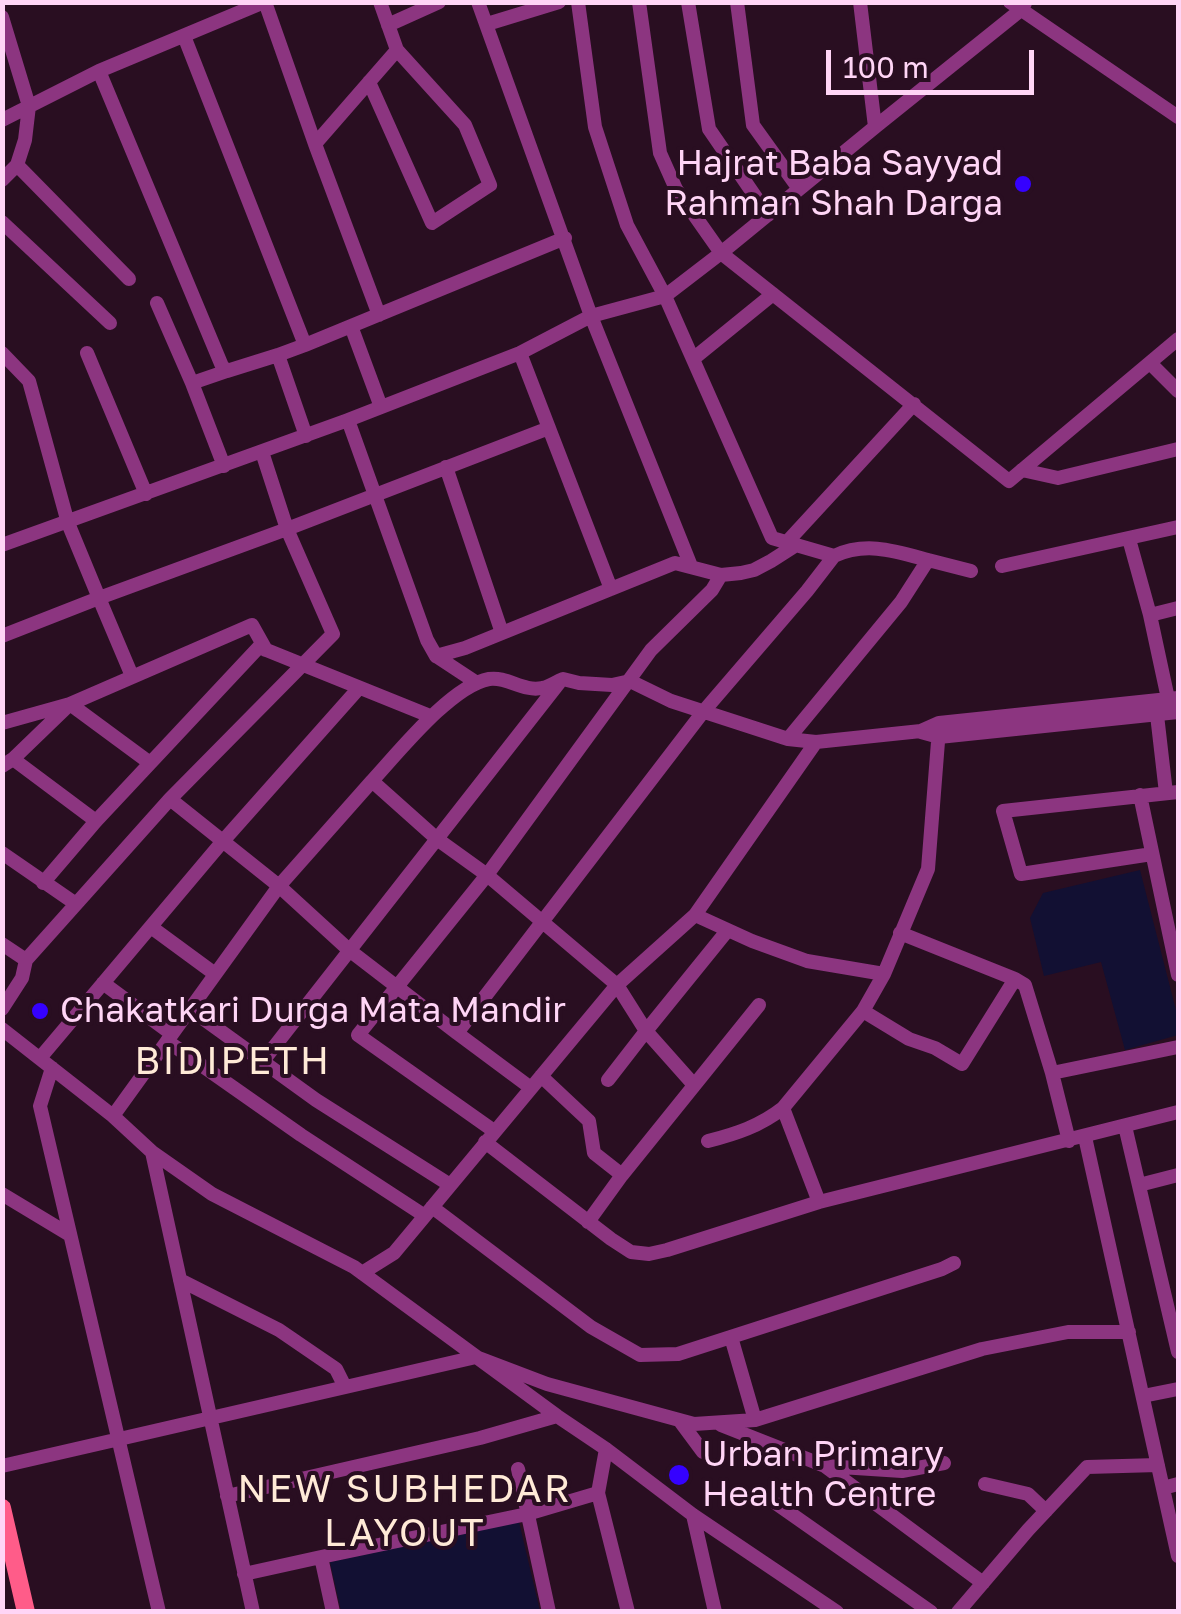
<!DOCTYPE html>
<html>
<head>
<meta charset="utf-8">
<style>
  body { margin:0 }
  #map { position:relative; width:1181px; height:1614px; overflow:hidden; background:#290e21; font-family:"Golos Text",sans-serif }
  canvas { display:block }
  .frame { position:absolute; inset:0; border:5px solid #ffd5f6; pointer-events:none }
  .scale { position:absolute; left:826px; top:50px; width:208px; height:45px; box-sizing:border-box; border:5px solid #ffd5f6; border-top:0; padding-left:12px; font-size:30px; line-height:35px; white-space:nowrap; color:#ffd5f6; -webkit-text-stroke:8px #290e21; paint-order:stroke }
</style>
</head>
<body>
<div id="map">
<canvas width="1181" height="1614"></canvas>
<div class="frame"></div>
<div class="scale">100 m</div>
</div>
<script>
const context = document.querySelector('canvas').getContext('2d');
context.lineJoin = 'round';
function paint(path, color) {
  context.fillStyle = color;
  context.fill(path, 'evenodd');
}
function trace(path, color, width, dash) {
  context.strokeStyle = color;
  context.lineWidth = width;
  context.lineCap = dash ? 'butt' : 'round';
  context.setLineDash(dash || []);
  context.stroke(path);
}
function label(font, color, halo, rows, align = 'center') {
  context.font = font + ' "Golos Text",sans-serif';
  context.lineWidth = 8;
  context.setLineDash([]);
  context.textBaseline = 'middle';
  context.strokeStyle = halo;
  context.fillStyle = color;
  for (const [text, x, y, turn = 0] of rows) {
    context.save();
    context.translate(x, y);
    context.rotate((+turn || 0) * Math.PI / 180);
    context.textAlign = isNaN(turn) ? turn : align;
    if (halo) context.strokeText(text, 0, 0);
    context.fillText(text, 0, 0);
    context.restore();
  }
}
paint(new Path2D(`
  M1140,870L1178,1018V1035L1125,1050L1101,962L1044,976L1030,918L1043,893Z
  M519,1522L540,1611H341L330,1562Z`), '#121033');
trace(new Path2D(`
  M265,2L315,144
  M380,2L397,50
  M478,2L591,316L691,566
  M578,2L595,127L627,225L665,296L772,538L834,556C866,541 895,551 928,560L901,602L788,739L816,742
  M639,2L660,153L676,189L721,253L1009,481L1178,339
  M688,2L709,129L768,215
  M737,2L753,125L799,189
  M1010,2L1178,117
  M2,17L29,106L25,140L17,165L129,279
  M487,24L559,2
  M388,25L439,2
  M184,36L305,345L565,238
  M99,71L222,366L227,371L278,355
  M369,82L432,223L490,185L465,125L397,50L315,144L379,315
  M2,120L99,71L264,2
  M875,127L1022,9L1025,3
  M2,180L17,165
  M2,222L110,323
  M157,303L192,383L224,466
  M351,326L381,407
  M305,345L278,355L306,436
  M2,353L29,381L68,523L99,598L2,636
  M87,353L146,494
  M520,353L611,589
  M693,359L773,294
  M1150,363L1178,391
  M192,383L227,371
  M262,452L287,529L549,428
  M446,467L502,633
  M1022,470L1058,478L1178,449
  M1129,539L1150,615L1170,708
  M787,542L914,404
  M2,545L348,420
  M796,545L771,561L754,570L741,573L721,575L675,563L465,648L436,656L427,640L348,420L520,353L591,316L665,296L721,253L875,127L860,2
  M928,560L971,571
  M1002,566L1178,527
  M1150,615L1178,608
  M436,656L477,683
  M132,676L99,598L287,529L333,634L170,799
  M1157,715L1166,793
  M2,723L70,704L150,763
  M921,732L939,737L1178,712
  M13,759L70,704L252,625L266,650
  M2,766L13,759L96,821L43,883
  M1140,795L1178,975
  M96,821L259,647L430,716
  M2,853L76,904
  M1152,854L1021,874L1003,811L1178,792
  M695,915L752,941L807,961L884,974L863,1011L783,1108L819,1202
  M151,927L215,974
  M727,931L646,1031L617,985L487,875L437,839L372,781C398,753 451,686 489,679C507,676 523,692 542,688C550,687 555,682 563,679L579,683L612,685L630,681L671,701L788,739
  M900,933L1015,979
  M2,944L26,960
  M884,974L928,869L939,729
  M103,983L172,1034
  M2,1009L22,978L26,960L170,799L279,886L349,950L457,1033L703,712L807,591L834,556
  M190,1009L316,1100L450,1185
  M863,1011L909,1039L935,1048L962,1064L1015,979L1025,985L1052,1073
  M2,1029L113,1116L152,1152L253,1612
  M457,1033L531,1088
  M167,1041L301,1135L425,1216
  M40,1058L223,841L359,688
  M263,1061L559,683
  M52,1068L40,1106L159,1612
  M541,1076L589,1121L594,1153L622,1175L759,1005
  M608,1080L646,1031L694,1085
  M113,1116L279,886L372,781
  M1125,1126L1178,1352
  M494,1131L358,1035L487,875L651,650L712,590L721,575
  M1085,1137L1178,1556
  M708,1141C736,1134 760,1126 783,1108
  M1069,1141L1052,1073L1178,1047
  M485,1142L611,1239L631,1252L649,1254L667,1250L819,1202L1178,1112
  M152,1152L212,1194L354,1267L557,1416L606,1449L693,1515L837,1612
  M1139,1185L1178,1175
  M2,1194L70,1235
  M432,1207L591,1327L640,1355L678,1354L942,1269L954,1263
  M588,1222L622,1175
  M362,1273L394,1253L617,985L695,915L816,742L921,731L939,723L1178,698
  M180,1280L279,1330L336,1369L345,1387
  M731,1337L755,1420
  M1143,1396L1178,1389
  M680,1421L703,1452
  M721,1425L825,1466L902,1471L944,1463
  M2,1466L476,1357L547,1384L694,1424L755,1420L982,1349L1068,1332H1129
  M825,1466L983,1583
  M518,1469L549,1612
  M985,1484L1028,1494L1046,1511
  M1163,1488L1178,1484
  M598,1493L628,1612
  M227,1496L480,1438L557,1416
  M777,1504L931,1612
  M693,1515L715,1612
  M244,1574L321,1557
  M333,1612L321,1557L527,1514L598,1493L606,1449
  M958,1612L1028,1530L1087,1467L1158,1465`), '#8c3580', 14);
trace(new Path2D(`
  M2,1508L26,1612`), '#ff5c89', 18);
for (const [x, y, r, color] of [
  [1023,184,10,"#3501ff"],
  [40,1011,10,"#3501ff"],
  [679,1475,12,"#3501ff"]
]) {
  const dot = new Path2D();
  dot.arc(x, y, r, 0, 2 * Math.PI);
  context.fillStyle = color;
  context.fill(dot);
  trace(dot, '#290e21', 4);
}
label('35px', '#ffd5f6', '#290e21', [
  ["Hajrat Baba Sayyad",1003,164,"right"],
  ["Rahman Shah Darga",1003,204,"right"],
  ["Chakatkari Durga Mata Mandir",60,1011],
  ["Urban Primary",702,1455],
  ["Health Centre",702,1495]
], 'left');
context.letterSpacing = '2.5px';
label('38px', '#ffead7', '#290e21', [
  ["BIDIPETH",233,1062],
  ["NEW SUBHEDAR",405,1490],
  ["LAYOUT",405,1534]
]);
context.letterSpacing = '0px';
</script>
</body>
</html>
